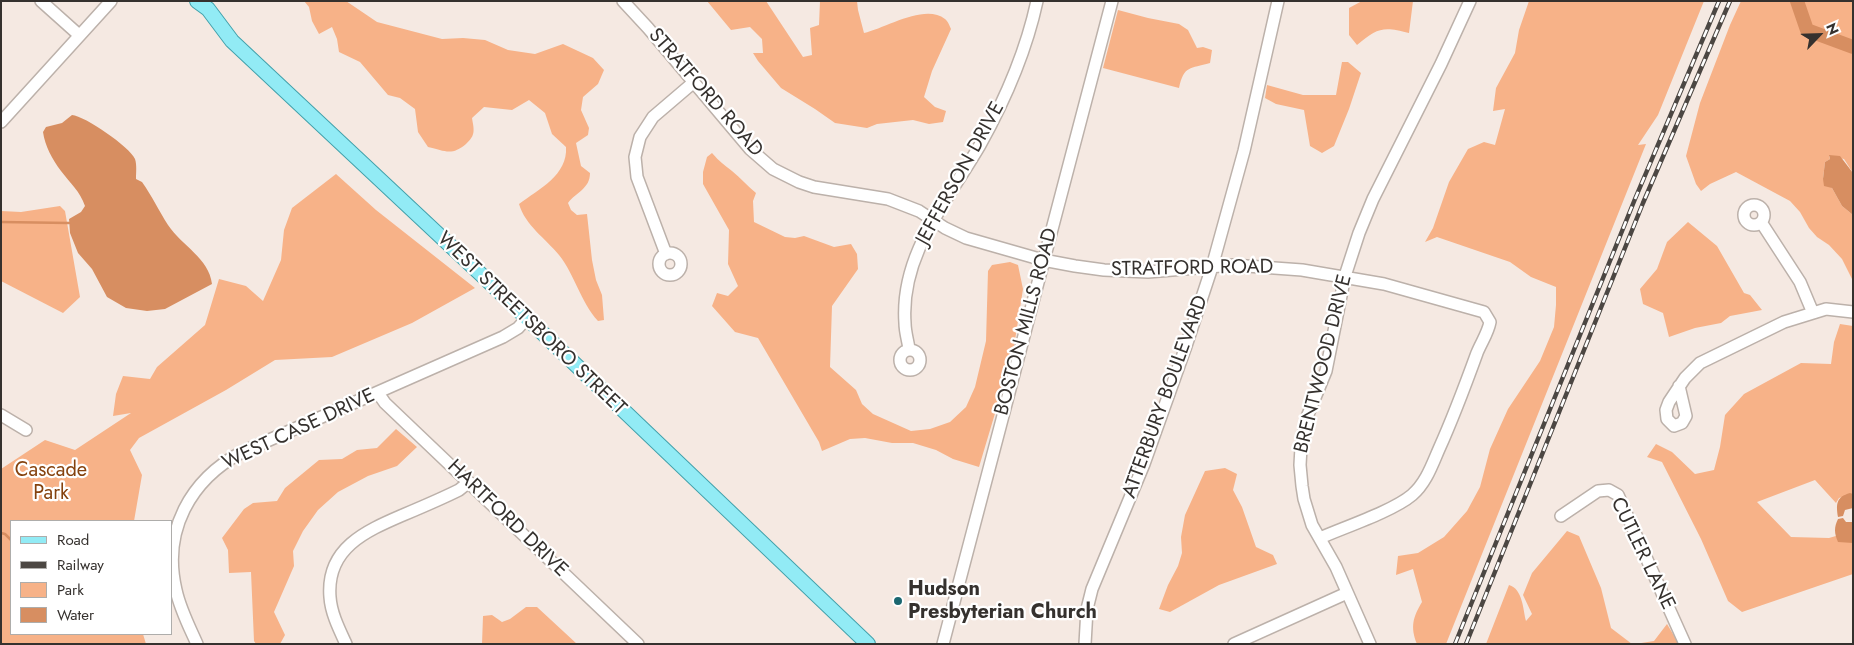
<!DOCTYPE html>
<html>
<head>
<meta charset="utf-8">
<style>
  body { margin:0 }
  #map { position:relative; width:1854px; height:645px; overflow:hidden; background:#f5e9e2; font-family:Jost,sans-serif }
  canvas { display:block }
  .frame { position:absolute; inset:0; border:2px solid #35312e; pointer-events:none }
  .legend { position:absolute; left:10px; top:520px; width:162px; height:115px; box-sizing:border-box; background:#fff; border:1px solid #aeadab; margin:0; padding:6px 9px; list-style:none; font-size:15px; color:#35312e }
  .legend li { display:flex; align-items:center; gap:10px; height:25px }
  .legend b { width:25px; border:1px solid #aeadab }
  .north { position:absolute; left:1794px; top:10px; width:50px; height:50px; -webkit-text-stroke:4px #fff; paint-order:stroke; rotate:66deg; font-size:14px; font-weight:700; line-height:20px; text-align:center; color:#35312e }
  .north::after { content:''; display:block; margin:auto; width:18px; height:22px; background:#35312e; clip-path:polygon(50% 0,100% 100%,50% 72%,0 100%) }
</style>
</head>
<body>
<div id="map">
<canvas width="1854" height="645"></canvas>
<div class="frame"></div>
<ul class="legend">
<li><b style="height:6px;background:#92ebf5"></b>Road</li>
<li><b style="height:6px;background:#4c4743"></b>Railway</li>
<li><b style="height:14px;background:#f7b288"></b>Park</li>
<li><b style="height:14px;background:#d78e61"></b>Water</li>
</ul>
<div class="north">N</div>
</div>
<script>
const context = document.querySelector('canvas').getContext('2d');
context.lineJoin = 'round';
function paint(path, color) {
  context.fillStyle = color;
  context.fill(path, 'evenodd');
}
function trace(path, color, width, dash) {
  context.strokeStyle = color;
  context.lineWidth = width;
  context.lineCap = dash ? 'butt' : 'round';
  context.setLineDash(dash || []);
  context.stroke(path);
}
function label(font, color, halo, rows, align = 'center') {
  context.font = font + ' Jost,sans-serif';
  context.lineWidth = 4.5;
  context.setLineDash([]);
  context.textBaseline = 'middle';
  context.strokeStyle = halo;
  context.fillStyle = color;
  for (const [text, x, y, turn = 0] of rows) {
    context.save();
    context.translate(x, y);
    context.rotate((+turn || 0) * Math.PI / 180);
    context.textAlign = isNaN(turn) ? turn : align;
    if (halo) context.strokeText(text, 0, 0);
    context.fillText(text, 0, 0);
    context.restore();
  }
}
paint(new Path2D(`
  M304,1H346L377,22L442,39L463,38L485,40L508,50L535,54L563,44L593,58L604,70L598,84L583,97L581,110L589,128L588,135L576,143L581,166L590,173C590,189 576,192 568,203L571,210L577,215L587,214L592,260L596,280L602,295L604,320L598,321C580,301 575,275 559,255C546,239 525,225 519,204C539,189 568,175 566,147L552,134L545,113L529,100L512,110L484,107L472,118C474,130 476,135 466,144C452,156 445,151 428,147L418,132L415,109L400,98L388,95L360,62L339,52L337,39L332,27L319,34L312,21L309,7Z
  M707,1H766L803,57L812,55L810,28L819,25L820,1H857L858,10L864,33C886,28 925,3 945,19C948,21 950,27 951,29L932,71L924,97L935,107L946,111L943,122L929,124L913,120L877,124L867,128L835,123L815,109L781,88L758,61L753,53H763L762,39L750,27L731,30Z
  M1362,1H1413L1409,33C1383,26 1377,28 1357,45L1349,35V8Z
  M1529,1H1704L1658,115L1638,145L1646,144L1446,644H1417C1410,627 1413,617 1422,602L1413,569L1396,575L1398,556L1418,553L1444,537L1467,511L1480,487L1490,449L1508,409L1540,361L1554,327L1556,305V287L1531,277L1510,262L1437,237L1425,242L1433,228L1449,182L1468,149L1484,142L1495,145L1505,109L1493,111L1496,88L1515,53L1519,30Z
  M1741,1H1853V173L1844,159L1829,156L1830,159L1825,162L1823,179L1832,188L1842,206L1853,215V281L1842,259L1829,245L1817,237L1809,228L1800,212L1790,201L1736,172L1710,184L1701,191L1696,184L1686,156L1700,103L1730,25Z
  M1118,10L1148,18L1179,24L1188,30L1197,48L1203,47L1212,50L1210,63C1190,69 1184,65 1179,88L1103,68Z
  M1342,62H1348L1361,73L1349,109L1334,146L1322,153L1310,146L1304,110L1276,104L1265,98L1267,85L1303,95H1336Z
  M712,153C720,162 723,164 732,171C741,178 747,186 756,193L753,201L754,222L785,237L795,238L804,236L834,247L851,244L857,254L858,269L832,306L830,367L856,390L862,404L873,414L911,431L930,429L950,422L966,407L975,387L986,341L988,271L992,265L1010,262L1018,265L1023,289L1013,353L979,467L953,459L936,450L913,443H892L865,438L850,439L822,451L819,442L758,338L735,332L712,306L717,293L728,296L738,286L728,264L729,230L703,184V172L707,157Z
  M336,174L376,210L475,288L412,323L332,357L275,360L226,390L139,438L130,450L142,475L134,521H11V634H143L146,644H1V469L45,440L75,450L131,413L113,416L116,394L123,376L150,379L157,367L205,325L219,279L246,286L263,301L281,260L284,230L292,208Z
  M60,206L65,211L80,297L63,313L1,281V211L21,212Z
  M1688,222L1717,246L1744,293L1750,295L1762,310L1730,316L1721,323L1695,328L1669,337L1663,313L1643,304L1640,289L1657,269L1667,242Z
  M1840,324L1853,326V494L1839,498L1836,503L1815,480L1757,502L1791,537L1829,538L1853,531V574L1742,612L1728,601L1701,539L1662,462L1647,457L1656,444L1672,452L1695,474L1714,470L1720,447L1725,415L1744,394L1801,363L1831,364L1834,342Z
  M396,429L417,447L397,466L368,476L338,492L318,510L303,531L293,551L294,566L274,612L285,635L280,644H256L254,641L251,572L229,573L228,550L222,538L244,509L253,503L277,501L285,488L319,460L342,459L357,450L377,448Z
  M1225,468L1237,474L1233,490L1242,507L1256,547L1273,555L1277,564L1219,585L1170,612L1159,609L1168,585L1178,566L1182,553L1181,537L1185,515L1205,471Z
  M1567,531L1579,536L1601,588L1611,628L1632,644H1486L1509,585C1523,589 1523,610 1526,621L1532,614L1523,595L1532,573Z
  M526,607H537L577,644H482L483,616L492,615L502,622L510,619Z
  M1667,624L1679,644H1635L1654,641Z`), '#f7b288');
paint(new Path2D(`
  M72,115C85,116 130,147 135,159C137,165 136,173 136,179L142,182C152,196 159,211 168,225C182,246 209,258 212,284L165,309L147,311L126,308L107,297L92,269L78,253L70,233L69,219L81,212L85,206C80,191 70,183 61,171C52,159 45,146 43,132L46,127L62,123Z
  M1829,155L1840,156L1853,173V215L1842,206L1832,188L1824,186L1823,179L1825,162L1830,159Z
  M1850,493L1853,494V508L1845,510L1843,516L1838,517C1836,504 1836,497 1850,493Z
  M1843,518L1846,522H1853V543L1838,542C1834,533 1834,527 1838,519Z`), '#d78e61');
trace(new Path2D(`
  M1,222L69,223
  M1,533L5,534L11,540`), '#d78e61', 2.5);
trace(new Path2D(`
  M1797,1L1807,30L1853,47`), '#d78e61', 14);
const minor = new Path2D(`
  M41,1L79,35
  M623,1L648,28L750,149L773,169L799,182L814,187L888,199L919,211L945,228L966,238L1043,260L1075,266L1104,270L1148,272L1233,265L1302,270L1384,284L1484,312L1490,322C1488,333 1481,343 1477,353C1465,386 1453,418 1439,449C1432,465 1426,483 1412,495C1393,511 1345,527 1320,538
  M1,122L111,1
  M1744 215a10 10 0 1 1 20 0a10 10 0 1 1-20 0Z
  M1761,222L1800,282L1813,313
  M659 264a11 11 0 1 1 22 0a11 11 0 1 1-22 0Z
  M666,254L637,177L635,157L640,137L653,117L694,82
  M909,349C908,341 905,332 905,323C900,254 947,202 980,145C1005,100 1026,52 1037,1
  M900 360a10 10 0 1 1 20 0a10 10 0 1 1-20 0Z
  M1679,386L1686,416L1682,423L1674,426L1667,419L1666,410L1669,402L1685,378L1700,363L1784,322L1826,309L1853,312
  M378,393L385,403L638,644
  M1,415L26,430
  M1561,516L1598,491L1609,490L1618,495L1685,644
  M197,644C189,626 180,609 176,590C162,531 190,480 242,452L503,337L518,328L527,318
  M346,644C339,629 331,613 330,597C326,548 366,531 403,515C422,507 441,499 459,490L469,482
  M943,644L1112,1
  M1085,644L1087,609L1092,589L1144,464L1185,349L1212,267L1244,151L1278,1
  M1234,644L1347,593
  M1370,644L1336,567L1312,525L1304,499L1302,486L1300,465L1301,447L1307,417L1326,371L1345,276L1359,233L1373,199L1441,64L1470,1`);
const major = new Path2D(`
  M197,1L208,9L232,41L487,280L868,644`);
trace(minor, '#bcb1aa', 14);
trace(major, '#42a1ab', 16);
trace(minor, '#fff', 11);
trace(major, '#92ebf5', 14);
const rail = new Path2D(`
  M1455,644L1635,199L1719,1
  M1466,644L1643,203L1730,1`);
trace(rail, '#4c4743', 4.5);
trace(rail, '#fff', 2.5, [8]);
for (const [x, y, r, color] of [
  [898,601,5,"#1b6770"]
]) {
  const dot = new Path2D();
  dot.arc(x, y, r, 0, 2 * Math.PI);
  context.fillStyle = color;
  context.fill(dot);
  trace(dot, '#fff', 2);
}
label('20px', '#35312e', '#fff', [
  ["STRATFORD ROAD",705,93,49],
  ["JEFFERSON DRIVE",961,174,-61],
  ["STRATFORD ROAD",1192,269,-1],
  ["BOSTON MILLS ROAD",1027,322,-75],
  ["WEST STREETSBORO STREET",531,324,44],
  ["BRENTWOOD DRIVE",1324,364,-76],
  ["ATTERBURY BOULEVARD",1166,397,-70],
  ["WEST CASE DRIVE",299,430,-25],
  ["HARTFORD DRIVE",507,519,44],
  ["CUTLER LANE",1642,554,64]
]);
label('20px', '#85420e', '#fff', [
  ["Cascade",51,471],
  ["Park",51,494]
]);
label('bold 20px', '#35312e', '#fff', [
  ["Hudson",908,590],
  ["Presbyterian Church",908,613]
], 'left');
</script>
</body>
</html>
